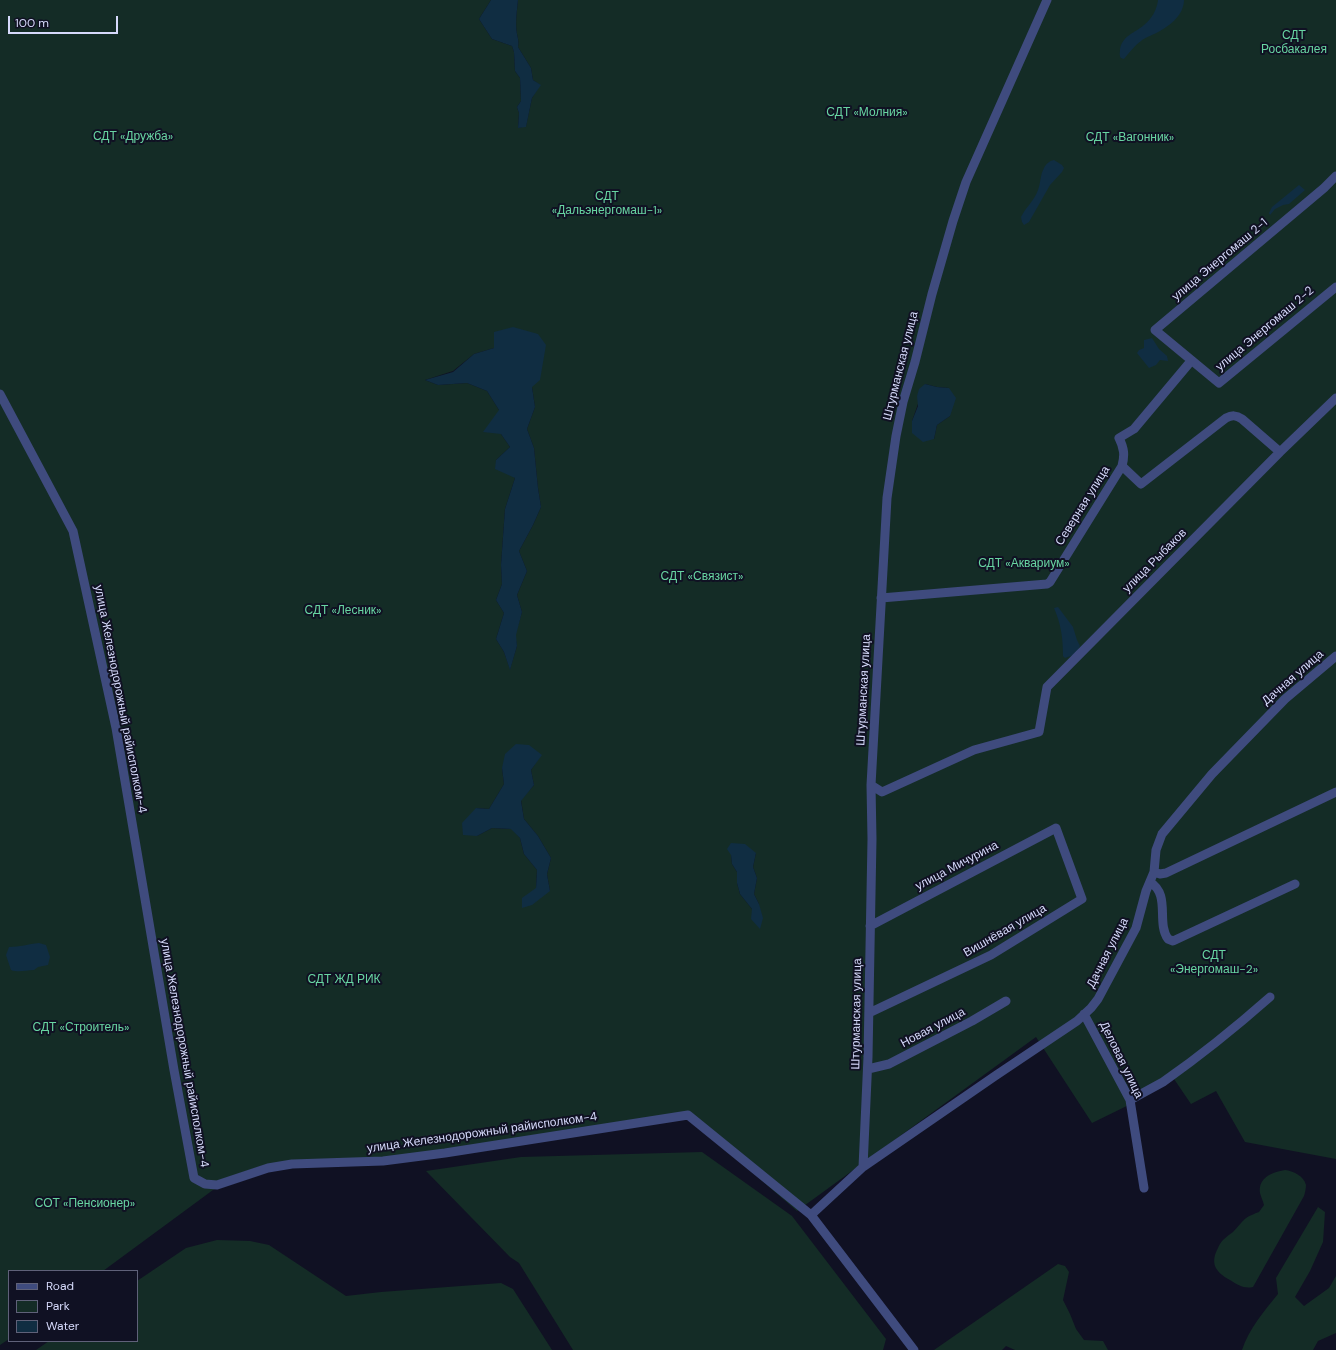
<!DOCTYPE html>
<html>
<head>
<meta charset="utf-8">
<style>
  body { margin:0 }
  #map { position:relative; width:1336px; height:1350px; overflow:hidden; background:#101123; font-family:"DM Sans",sans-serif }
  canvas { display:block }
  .legend { position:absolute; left:8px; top:1270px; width:130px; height:72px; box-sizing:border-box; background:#101123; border:1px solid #5f6179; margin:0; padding:5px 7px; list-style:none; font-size:12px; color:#d6dafb }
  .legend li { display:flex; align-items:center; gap:8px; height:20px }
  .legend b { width:20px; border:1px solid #5f6179 }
  .scale { position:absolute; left:8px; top:16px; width:110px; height:18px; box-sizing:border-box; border:2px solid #d6dafb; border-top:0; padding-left:5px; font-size:12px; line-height:14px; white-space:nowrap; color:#d6dafb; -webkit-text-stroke:3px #101123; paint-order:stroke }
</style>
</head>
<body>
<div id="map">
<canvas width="1336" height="1350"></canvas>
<ul class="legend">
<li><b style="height:5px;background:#3f4b7e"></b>Road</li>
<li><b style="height:11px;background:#142c26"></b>Park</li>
<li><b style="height:11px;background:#102d42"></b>Water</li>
</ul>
<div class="scale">100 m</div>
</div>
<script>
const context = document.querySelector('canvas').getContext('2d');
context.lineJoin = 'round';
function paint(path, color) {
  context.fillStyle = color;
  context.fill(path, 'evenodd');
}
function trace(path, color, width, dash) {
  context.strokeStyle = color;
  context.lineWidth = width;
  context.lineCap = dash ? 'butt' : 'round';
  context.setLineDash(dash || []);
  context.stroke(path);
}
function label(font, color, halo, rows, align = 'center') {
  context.font = font + ' "DM Sans",sans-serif';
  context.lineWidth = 4;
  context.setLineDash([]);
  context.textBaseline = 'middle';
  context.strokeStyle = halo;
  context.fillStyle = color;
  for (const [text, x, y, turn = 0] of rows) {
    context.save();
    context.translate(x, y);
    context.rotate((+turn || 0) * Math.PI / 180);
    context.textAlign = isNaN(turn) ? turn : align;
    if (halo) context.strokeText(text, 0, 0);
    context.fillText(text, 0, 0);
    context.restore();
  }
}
paint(new Path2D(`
  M0,0H491L479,19L492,39L512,46L514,52L515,71L520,78L521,101L517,107L519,113L518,128L526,126L532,98L540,85L533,80L531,68L518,47C519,41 518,39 517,34C515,23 517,11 518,0H1336V1159L1245,1142L1216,1091L1191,1104L1174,1079L1139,1100L1092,1123L1036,1037L797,1211L689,1118L395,1163L266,1169L213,1190L103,1271H9V1339L0,1345ZM494,348L532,387L535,407L527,429L534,448L538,488L541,507L533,525L519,551L527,571L517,595L522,612L515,635L517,646L510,669L504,652L496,639L504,613L496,600L502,584L501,565L505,509L515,478L496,460L510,447L501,434L499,410L487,391L467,383L438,385L425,380L453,371L474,354ZM925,384L937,387L949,388L950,416L937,425L934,439L912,421ZM541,755L531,770L534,785L521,800L524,819L538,836L551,858L547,874L550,891L536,888L537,870L524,854L520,838L512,829L492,828L477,836L476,808L489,809L504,784L502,768ZM756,853L753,867L757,878L754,894L759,904L752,909L740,894L737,883V872L732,864L731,854Z
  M702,1152L792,1216L886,1339L883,1350H573L519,1263L510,1257L426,1171L521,1157Z
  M1285,1170C1293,1171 1304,1176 1306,1185C1306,1188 1305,1193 1304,1196L1253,1287C1244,1289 1238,1285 1230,1280C1215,1272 1210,1263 1218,1248C1219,1245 1221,1242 1223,1240C1226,1237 1229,1235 1233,1232C1244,1221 1242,1218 1259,1212L1264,1205C1263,1201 1261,1197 1260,1193C1258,1177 1273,1172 1285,1170Z
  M1318,1207L1325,1212L1323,1242L1310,1271L1295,1297L1304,1306L1329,1288L1336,1276V1333L1318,1341L1313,1350H1242C1249,1329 1264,1311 1278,1294L1276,1278Z
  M217,1240L250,1241L269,1245L346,1296L381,1292L501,1283L513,1289L552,1350H36L49,1341H137V1281L186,1248Z
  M1058,1264L1065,1266L1069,1272L1063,1300L1070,1314L1076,1329L1084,1340L1103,1341L1108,1350H1015L1006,1346L1002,1350H934Z`), '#142c26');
paint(new Path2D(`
  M491,0H518C517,11 515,23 517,34C518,39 519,41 518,47L531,68L533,80L541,85L532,98L526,127L518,128L519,113L517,107L521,101L520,78L515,71L514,52L512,46L492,39L479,19Z
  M1158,0H1184C1184,14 1171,25 1160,31C1154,35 1147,36 1141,41C1134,46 1129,53 1124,59L1121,58C1119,55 1120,53 1120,49C1123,35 1135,33 1144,25C1152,19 1157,9 1158,0Z
  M1054,160L1062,165L1064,168L1062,172L1050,185L1029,222L1024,225L1022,222L1021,217C1026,207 1034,201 1038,190C1041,182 1040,175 1044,168C1046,164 1049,161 1054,160Z
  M1299,185L1305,190L1289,204L1283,205L1275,209L1270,215L1269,213L1272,207Z
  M513,327L538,334L546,345L540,380L532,387L535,407L527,429L534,448L538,488L541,507L533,525L519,551L527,571L517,595L522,612L516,635L517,646L510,670L504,652L496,639L504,613L496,600L502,584L501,565L505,509L515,478L495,469L496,460L510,447L501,434L483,432L499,410L487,391L467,383L438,385L425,380L453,372L474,354L494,348V332Z
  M1152,338L1159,349L1167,356L1168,361L1160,360L1156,365L1149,368L1137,353L1139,350L1144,348V340Z
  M925,384L937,387L949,388L956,398L950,416L937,425L934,439L923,442L912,433V421L918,406L917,396L919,389Z
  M1058,607L1073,627L1077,640L1080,646L1076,654L1065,658L1063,656C1063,638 1061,624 1054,608Z
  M516,744L529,745L542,755L531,770L534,785L521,801L524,819L538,836L551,858L547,874L550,891L532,905L522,908V898L536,888L537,870L524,854L520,838L511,829L492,828L477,836L463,835L462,823L476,808L489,809L504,784L502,768L505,754Z
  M731,843L745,844L756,853L753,867L757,878L754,894L759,904L763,918L760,929L751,919L752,909L740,894L737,883V872L732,864L731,855L727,849Z
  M39,943L46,945L50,957L48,965L38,967L34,970C26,970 19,973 11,970L6,955L9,947C20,947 28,944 39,943Z`), '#102d42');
trace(new Path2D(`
  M1336,176L1324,188L1155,330L1219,383L1336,287
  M0,394L73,531L116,728L174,1070L194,1178L205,1184L217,1185L268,1168L292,1164L383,1161L445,1153L688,1115L811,1215L914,1350
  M1122,466L1141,484L1226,418C1232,415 1236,415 1242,419L1280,452
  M881,598L1047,584L1050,582L1122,466C1125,455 1124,448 1119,438L1134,429L1191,361
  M871,785L882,792L974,750L1039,732L1047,687L1280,452L1336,398
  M1154,872L1160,874L1166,873L1336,792
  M1150,882C1171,895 1156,922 1168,939L1173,941L1295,884
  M869,1013L991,955L1082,899L1056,828L870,926
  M1084,1014L1130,1100L1144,1188
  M868,1069L889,1064L972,1021L1006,1001
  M1130,1100C1141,1094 1152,1088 1163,1082C1200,1056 1236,1027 1270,997
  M863,1167L995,1076L1077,1021L1091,1008L1098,999L1136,928L1146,891L1154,872L1156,850L1162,834L1212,774L1285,699L1336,656
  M811,1215L863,1167L868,1057L872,839L871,785L887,498L896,436L903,402L915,362L932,294L953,221L966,182L1047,0`), '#3f4b7e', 9);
label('12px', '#68d5a2', '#101123', [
  ["СДТ",1294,36],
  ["Росбакалея",1294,50],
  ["СДТ «Молния»",867,113],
  ["СДТ «Дружба»",133,137],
  ["СДТ «Вагонник»",1130,138],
  ["СДТ",607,197],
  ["«Дальэнергомаш-1»",607,211],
  ["СДТ «Аквариум»",1024,564],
  ["СДТ «Связист»",702,577],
  ["СДТ «Лесник»",343,611],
  ["СДТ",1214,956],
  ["«Энергомаш-2»",1214,970],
  ["СДТ ЖД РИК",344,980],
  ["СДТ «Строитель»",81,1028],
  ["СОТ «Пенсионер»",85,1204]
]);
label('12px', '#d6dafb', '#101123', [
  ["улица Энергомаш 2-1",1220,260,-40],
  ["улица Энергомаш 2-2",1265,329,-40],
  ["Штурманская улица",901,366,-76],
  ["Северная улица",1083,506,-58],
  ["улица Рыбаков",1155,561,-45],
  ["Дачная улица",1293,678,-41],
  ["Штурманская улица",864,690,-87],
  ["улица Железнодорожный райисполком-4",120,699,79],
  ["улица Мичурина",957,866,-28],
  ["Вишнёвая улица",1005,931,-30],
  ["Дачная улица",1108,953,-63],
  ["Штурманская улица",857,1014,-89],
  ["Новая улица",933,1028,-28],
  ["улица Железнодорожный райисполком-4",184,1053,80],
  ["Деловая улица",1121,1060,64],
  ["улица Железнодорожный райисполком-4",482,1133,-8]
]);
</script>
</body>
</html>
